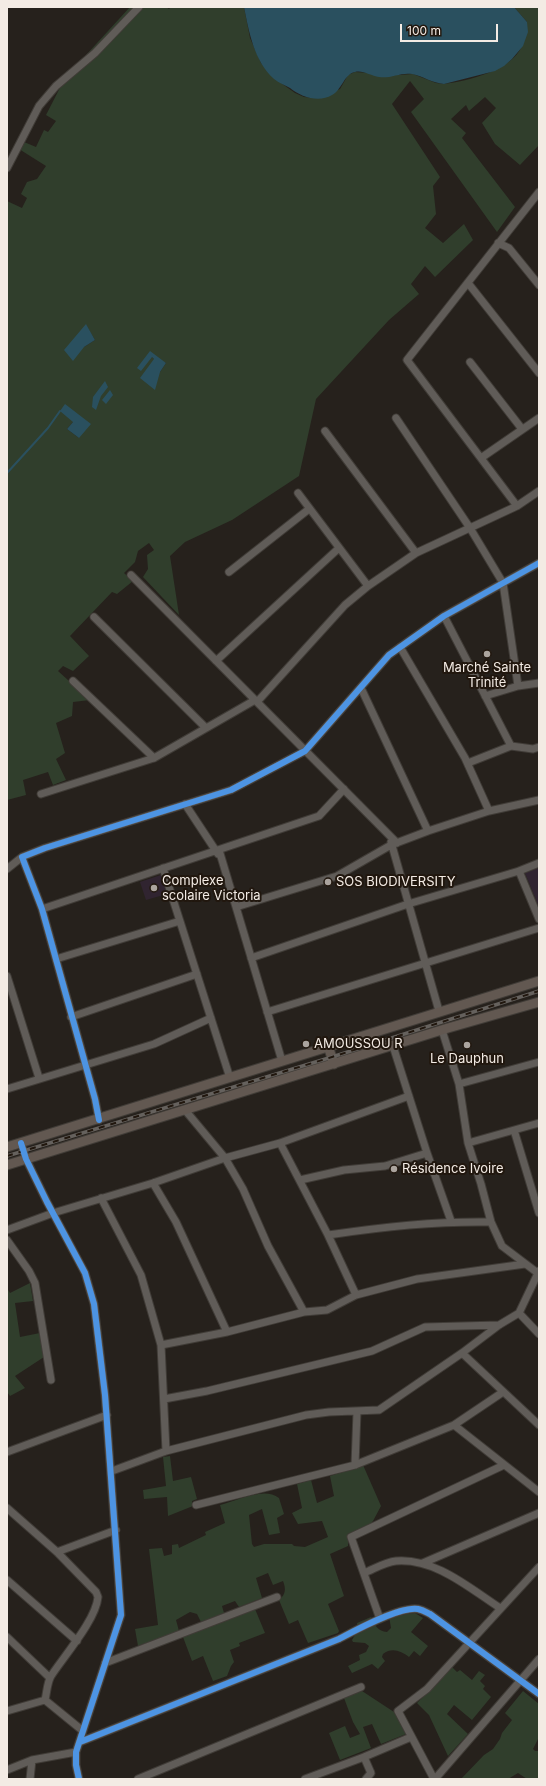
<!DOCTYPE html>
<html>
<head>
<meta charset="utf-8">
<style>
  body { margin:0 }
  #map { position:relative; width:546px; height:1786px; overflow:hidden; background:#26211c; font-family:Inter,sans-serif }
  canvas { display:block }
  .frame { position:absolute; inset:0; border:8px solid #f3ebe4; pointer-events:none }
  .scale { position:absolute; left:400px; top:24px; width:98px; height:18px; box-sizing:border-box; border:2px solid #f3ebe4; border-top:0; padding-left:5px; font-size:12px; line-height:14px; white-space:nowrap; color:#f3ebe4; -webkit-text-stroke:3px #21170e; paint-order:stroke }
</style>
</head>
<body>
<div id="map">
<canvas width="546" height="1786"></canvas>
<div class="frame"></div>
<div class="scale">100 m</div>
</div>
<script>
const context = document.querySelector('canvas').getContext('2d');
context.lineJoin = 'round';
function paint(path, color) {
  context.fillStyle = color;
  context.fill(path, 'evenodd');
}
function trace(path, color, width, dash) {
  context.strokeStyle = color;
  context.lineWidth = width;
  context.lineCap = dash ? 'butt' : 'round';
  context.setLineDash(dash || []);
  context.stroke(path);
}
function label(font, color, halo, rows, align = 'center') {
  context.font = font + ' Inter,sans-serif';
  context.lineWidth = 4;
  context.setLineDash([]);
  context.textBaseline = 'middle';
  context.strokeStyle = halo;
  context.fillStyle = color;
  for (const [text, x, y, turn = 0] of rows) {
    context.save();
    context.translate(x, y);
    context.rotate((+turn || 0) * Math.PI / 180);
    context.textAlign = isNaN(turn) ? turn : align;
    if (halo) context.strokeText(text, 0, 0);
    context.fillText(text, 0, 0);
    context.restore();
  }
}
paint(new Path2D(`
  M539,868V907L525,873Z
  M161,875L167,894L146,900L140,882Z`), '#302430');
paint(new Path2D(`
  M130,7H166L169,9L171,7H244L250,38L261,63L268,71L281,83L295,93L304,97L314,98L340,89L348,75L355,72L399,75L413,74L436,83L444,84C468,81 512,70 522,46C526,40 525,29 527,22L514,7H539V145L520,165L495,144L482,123L496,108L485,97L469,111L466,105L451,119L466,133L462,138L515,207L497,232L411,112L424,99L410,81L392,104L440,177L433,186L436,214L425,228L443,243L464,224L473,240L435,277L425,266L411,284L419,294L389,320L316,399L299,476L232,520L185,542L170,556L179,615L143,577L148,569L147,555L154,550L149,543L138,551L135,562L124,573L133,581L117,594L112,592L70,636L89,656L73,671L63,666L58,671L90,700L73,702L72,716L56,723L65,753L56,759L66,780L53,785L48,772L23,780L26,795L7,800V201L22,208L27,198L21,194L27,182L37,179L46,166L19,149L24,142L36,147L44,130L48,132L56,121L46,115L65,78ZM86,325L95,340L84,347ZM152,357L166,363L160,372L154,359ZM73,422L79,438L67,429Z
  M30,1283L33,1301L15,1303L20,1337L40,1333L44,1357L15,1376L25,1388L10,1396L7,1392V1288L10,1293Z
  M170,1456L173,1481L191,1477L197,1499L192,1501L193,1506L168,1516L167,1497L144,1499L143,1490L166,1486L163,1457Z
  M363,1465L381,1506L373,1521L370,1525L348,1534V1546L330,1554L344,1596L328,1604L339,1631L338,1633L308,1643L298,1620L289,1624L279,1600C286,1594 286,1589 283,1581L273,1585L268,1573L256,1578L262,1598L239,1607L235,1601L222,1606L224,1613L201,1622L197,1614L190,1612L176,1620L179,1631L138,1646L135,1629L158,1625L149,1549L162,1548L164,1556L172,1554V1545L178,1544L179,1548L206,1535L205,1532L225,1523L220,1505C236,1501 264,1486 279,1498L284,1514L277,1518L280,1533L269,1535L262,1509L249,1515L252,1544L254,1547L264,1544H292L294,1546L305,1547L328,1537L322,1521L298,1524L292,1513L302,1508L297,1484L311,1480L317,1503L334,1496L330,1476Z
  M255,1609L265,1633L239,1643L240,1646L230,1650L234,1662L231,1666L227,1676L213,1681L203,1656L192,1661L183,1637Z
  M415,1613L423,1618L411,1632L428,1646L420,1656L414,1651L409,1657C401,1651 392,1647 383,1654L382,1657L385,1661L378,1669L372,1664L352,1673L348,1666L360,1660L359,1655L366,1652L369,1646L365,1643L353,1642L352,1640L358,1630L357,1623L371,1617C375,1626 378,1631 387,1632L391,1628L389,1616Z
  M452,1667L457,1672L460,1670L472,1680L479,1671L485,1675L480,1681L485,1686L483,1689L491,1697L472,1720L454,1705L447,1714L468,1734L448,1756L429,1715L417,1703Z
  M362,1691L394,1712L406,1734L381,1744L372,1724L363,1727L371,1748L340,1760L329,1733L345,1726L350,1738L360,1734L353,1722L344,1698Z
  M523,1691L539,1704V1737L533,1749L535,1751H539V1779H527L518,1773L508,1779H461L484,1755L493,1749L500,1739L502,1733L512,1720L505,1713Z`), '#303e2c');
paint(new Path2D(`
  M244,7H514L527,22L528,32L523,46L512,59L504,66L495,71L444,84C432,83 423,76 412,74C401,72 390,79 379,77C371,76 363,70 355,72C344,74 342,90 332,95C319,103 301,97 290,88C285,85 279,83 274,79C254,61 249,32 244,7Z
  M86,324L95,340L84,347L73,361L64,350Z
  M150,351L166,363L160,372L155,390L140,378L154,359L152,357L141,371L137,368Z
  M105,381L108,387L101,396L96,410L92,407L93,397Z
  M110,390L113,395L106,404L102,400Z
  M65,404L91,424L79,438L67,429L73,422L60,411Z`), '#2a505f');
trace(new Path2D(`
  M7,473L48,428L60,411`), '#2a505f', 2);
const minor = new Path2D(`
  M7,168L39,106L56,86L95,53L139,7
  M498,243L509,248L539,285
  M468,283L539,373
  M470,362L522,429
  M396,418L470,528L503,583L518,686
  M325,431L416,553
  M481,458L539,418
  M298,493L368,586
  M517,506L407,360L539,192
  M229,572L309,509
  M131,575L397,843
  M444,616L511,746
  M94,617L206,728
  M400,647L465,758L489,811
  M216,661L339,548
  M73,681L154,758
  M361,688L428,831
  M485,696L518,686L539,683
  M257,702L345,605L368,586L416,553L517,506L539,491
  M468,763L511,746L533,749L539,747
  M41,794L154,758L255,700
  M185,804L218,854
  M391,842L439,1011
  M219,850L282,1061
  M163,868L230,1078
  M7,869L22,857
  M519,871L539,919
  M236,907L337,876L391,845L428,831L489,811L539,800
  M42,909L319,816L344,789
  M251,958L408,904L519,871L539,863
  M56,959L180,921
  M7,976L39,1078
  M267,1012L539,928
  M71,1017L197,974
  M442,1030L459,1084L468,1143L481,1184L491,1222L502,1246L539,1274
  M393,1046L427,1153L451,1221
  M459,1084L539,1062
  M7,1089L154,1044L211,1018
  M185,1110L225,1158L243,1189L268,1246L304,1312
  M99,1120L95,1099L42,909L22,857L45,848L231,790L305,751L389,655L444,616L539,563
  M514,1130L539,1213
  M21,1143L26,1159L47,1202L85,1273L94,1304L105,1395L121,1615L76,1752V1765L79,1779
  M280,1143L328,1235L356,1295
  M468,1143L539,1123
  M300,1180L344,1170L385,1166L427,1153
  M153,1183L176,1222L227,1332
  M101,1198L141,1275L161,1345L166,1451
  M7,1230L53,1213L153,1183L225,1158L280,1143L409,1096
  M328,1235C383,1227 435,1221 491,1222
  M7,1240L29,1271L35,1283L51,1380
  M519,1313L539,1334
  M161,1345L227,1332L304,1312L327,1310L356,1295L417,1279L525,1264
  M462,1353L539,1425
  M164,1399L207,1391L372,1351L425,1327L499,1325
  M454,1425L539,1492
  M7,1452L107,1415
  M355,1465L357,1412
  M112,1471L166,1451L306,1415L329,1412L379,1410L462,1353L499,1325L519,1313L539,1271
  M196,1505L355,1465L454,1425L503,1392
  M7,1508L57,1552L96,1592L98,1597C96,1620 64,1656 51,1676C47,1683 47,1692 45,1700
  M57,1552L116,1530
  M423,1563L539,1513
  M364,1573C374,1569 385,1562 396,1561C435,1558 468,1587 500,1608
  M7,1580L77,1641
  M380,1619L351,1537L504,1465
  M7,1637L50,1678
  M105,1663L277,1597
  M7,1711L45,1700L83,1731
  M80,1742L339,1639C356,1630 400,1606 418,1609C423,1610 426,1612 430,1614L539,1694
  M364,1757L371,1773L366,1779
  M7,1770L32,1760L76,1752
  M30,1779L32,1760
  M138,1779L361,1687
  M305,1779L364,1757L411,1737
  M434,1779L398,1711L427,1689L539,1567
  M435,1779L539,1659`);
const major = new Path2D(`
  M328,1046L334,1064
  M7,1147L539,981
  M7,1165L448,1028L539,1002`);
trace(minor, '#403c37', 9);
trace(major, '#403c37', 11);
trace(minor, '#605c58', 7);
trace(major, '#625851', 9);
const rail = new Path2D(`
  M7,1156L332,1057L539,991`);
trace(rail, '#65615d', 3.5);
trace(rail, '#21170e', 2, [6]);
trace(new Path2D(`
  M99,1120L95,1099L42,909L22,857L45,848L231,790L305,751L389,655L444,616L539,563
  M21,1143L26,1159L47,1202L85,1273L94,1304L105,1395L121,1615L76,1752V1765L79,1779
  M80,1742L339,1639C356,1630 400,1606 418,1609C423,1610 426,1612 430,1614L539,1694`), '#4d94e3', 6);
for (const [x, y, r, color] of [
  [487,654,4,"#aba49e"],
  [328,882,4,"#aba49e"],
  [154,888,4,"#aba49e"],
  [306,1044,4,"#aba49e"],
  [467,1045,4,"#aba49e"],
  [394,1169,4,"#aba49e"]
]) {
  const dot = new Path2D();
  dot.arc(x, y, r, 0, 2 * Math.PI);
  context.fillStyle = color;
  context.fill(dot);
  trace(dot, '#21170e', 1.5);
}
label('13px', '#f3ebe4', '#21170e', [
  ["Marché Sainte",487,668,"center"],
  ["Trinité",487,683,"center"],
  ["Complexe",162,881],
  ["scolaire Victoria",162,896],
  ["SOS BIODIVERSITY",336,882],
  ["AMOUSSOU R",314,1044],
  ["Le Dauphun",467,1059,"center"],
  ["Résidence Ivoire",402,1169]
], 'left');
</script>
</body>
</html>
